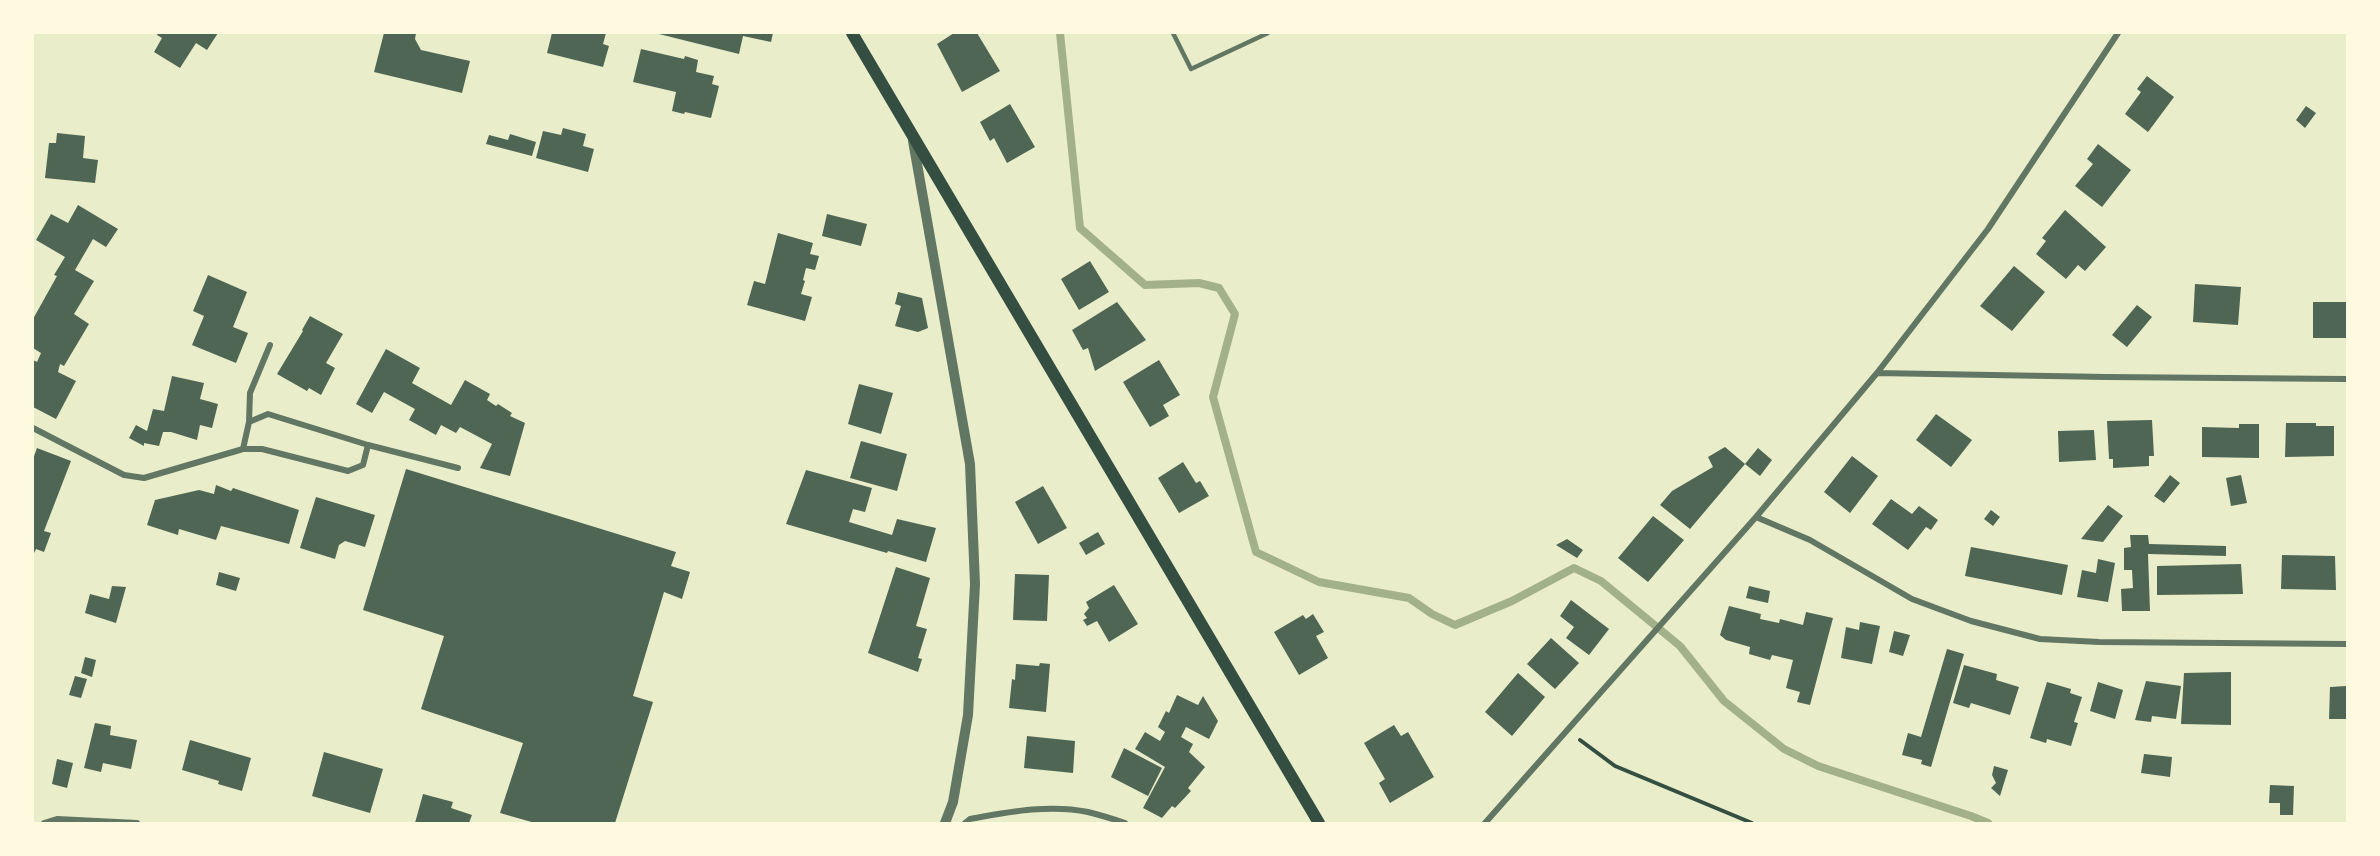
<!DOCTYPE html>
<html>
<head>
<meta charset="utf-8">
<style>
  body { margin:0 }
  #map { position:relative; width:2380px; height:856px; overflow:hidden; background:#e9edc9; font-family:"IBM Plex Sans",sans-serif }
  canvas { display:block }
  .frame { position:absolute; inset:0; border:34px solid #fefae0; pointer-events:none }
</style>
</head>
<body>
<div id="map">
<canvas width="2380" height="856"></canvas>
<div class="frame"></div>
</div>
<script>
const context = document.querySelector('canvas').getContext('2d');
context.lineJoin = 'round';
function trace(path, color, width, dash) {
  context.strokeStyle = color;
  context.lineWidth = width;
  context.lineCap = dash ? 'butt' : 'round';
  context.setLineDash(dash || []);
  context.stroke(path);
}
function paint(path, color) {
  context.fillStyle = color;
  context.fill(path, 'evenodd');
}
trace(new Path2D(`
  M1060,33L1080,228L1145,285L1199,283L1219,288L1235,314L1213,397L1256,552L1319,582L1409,598L1432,614L1455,625L1512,601L1574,568L1601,581L1680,646L1724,701L1784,749L1818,766L1971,816L1988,823`), '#a3b18a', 8);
paint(new Path2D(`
  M158,33H218L207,50L196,43L180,68L154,52L162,38L157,35Z
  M384,33H416L415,39L421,50L470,61L462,93L374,72Z
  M552,33H606L603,44L609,46L603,67L547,53Z
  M655,33H773L771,42L743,36L739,54Z
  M954,33H977L1000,71L962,92L937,44Z
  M641,49L684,59L685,56L698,60L696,72L714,76L712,84L719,86L711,118L685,112L684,114L672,111L676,92L633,82Z
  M2147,76L2174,97L2148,132L2125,114L2141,92L2137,89Z
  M1010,104L1035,147L1007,163L994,138L990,141L980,122Z
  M2306,106L2316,113L2305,128L2296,120Z
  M563,128L586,134L583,146L594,149L588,172L536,158L543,131L561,135Z
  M57,133L85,136L83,158L98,160L95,183L45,178L49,143H56Z
  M510,134L536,142L532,156L486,144L489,135L508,140Z
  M2098,144L2131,170L2102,207L2075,186L2093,164L2087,159Z
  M78,205L118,229L106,247L93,239L75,270L94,281L74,314L89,324L64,366L60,364L58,372L76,381L56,419L33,407V360L37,362L41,353L33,348V319L57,276L54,275L65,257L36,240L51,214L68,223Z
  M2065,210L2106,247L2085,271L2078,265L2066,279L2036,254L2046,241L2042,238Z
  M827,214L867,224L861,246L822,236Z
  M778,233L813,243L810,254L819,256L815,270L806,268L803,280L805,281L801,294L812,297L805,321L747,305L754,281L765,284Z
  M1090,261L1109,292L1079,310L1061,279Z
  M2014,266L2045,292L2012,331L1980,306Z
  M208,275L247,292L233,327L248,333L236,363L192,345L204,316L193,311Z
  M2195,284L2241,287L2238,325L2193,322Z
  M898,292L922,298L928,328L918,332L895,326L901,306L895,304Z
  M1117,302L1146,340L1095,371L1088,348L1083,350L1072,330Z
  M2313,302H2347V338H2313Z
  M2137,305L2152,317L2127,347L2112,335Z
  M310,316L343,334L326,363L335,368L321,395L309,388L307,391L277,374L303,331L302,330Z
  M386,349L420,368L412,383L451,405L465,380L490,394L487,400L496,406L498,404L512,413L510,416L525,423L510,476L480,468L492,444L460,427L456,433L441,425L436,435L409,420L415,409L384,392L372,413L356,404Z
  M1159,360L1180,395L1163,405L1169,416L1150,427L1123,382Z
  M172,376L204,383L200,399L218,404L212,428L200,425L197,440L171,432H163L159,446L144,443V446L129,438L136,425L147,431L153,409L164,411Z
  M859,384L893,393L881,434L848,424Z
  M1936,414L1972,440L1951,467L1916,440Z
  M2152,420L2154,456H2149V466L2113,468V459H2109L2107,421Z
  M2286,423H2316V426H2334V456L2285,457Z
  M2239,424H2259V458L2202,457V427L2239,428Z
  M2094,430L2096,460L2059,462L2058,431Z
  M861,441L907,454L897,491L850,478Z
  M1725,447L1745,464L1690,529L1660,505L1672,491L1713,467L1708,457Z
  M37,448L71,461L44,531L51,533L44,552L36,549L33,555V459Z
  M1758,448L1772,460L1760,476L1745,464Z
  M1852,456L1878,476L1850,513L1824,492Z
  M1183,462L1196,483L1200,481L1209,496L1179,513L1158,478Z
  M406,469L676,552L671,566L690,572L682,599L664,592L633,696L653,702L615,823H535L500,813L523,743L421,709L444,636L363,610Z
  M806,470L872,488L865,512L853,509L849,522L892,535L897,519L936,528L926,562L888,551L887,553L786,524Z
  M2170,475L2180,483L2164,503L2154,496Z
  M2241,475L2247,503L2231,506L2226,478Z
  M216,485L231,491L233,488L299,510L289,544L221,526L216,540L179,529L178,535L147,525L155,500L199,490L214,494Z
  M1043,486L1067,528L1038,544L1015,502Z
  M316,497L375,515L365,547L345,541L339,545L335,559L300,548Z
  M1891,499L1912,514L1919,506L1938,520L1931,530L1926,527L1908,550L1872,524Z
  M2108,505L2123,516L2103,542L2081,539Z
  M1991,510L2000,517L1993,526L1984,519Z
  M1653,516L1684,540L1648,582L1618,558Z
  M1098,532L1105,544L1086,555L1079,543Z
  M2130,535H2148L2149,544L2226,546V556L2148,554L2150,611H2122L2121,589L2133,588L2132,570H2124V548L2131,547Z
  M1567,539L1583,550L1577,558L1556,545Z
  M1971,547L2068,565L2062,595L1965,576Z
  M2282,555L2335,556L2336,590L2281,589Z
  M2098,559L2115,563L2108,602L2077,597L2082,570L2096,573Z
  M2241,564L2243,594L2157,595V566Z
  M896,567L930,578L916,626L927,629L918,658L922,659L918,672L868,653Z
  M219,572L240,578L236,591L216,585Z
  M1015,574L1049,575L1047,621L1013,620Z
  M1114,585L1138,624L1109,642L1097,621L1087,626L1083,620L1087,618L1084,614L1089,608L1086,602Z
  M112,586L126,587L116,623L85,613L90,594L109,599Z
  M1749,586L1770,591L1768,603L1746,598Z
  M1571,600L1609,629L1589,655L1566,638L1574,627L1560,616Z
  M1729,606L1761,614L1760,619L1779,623L1780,619L1803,625L1806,612L1833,618L1810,705L1797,702L1800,692L1786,688L1793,660L1772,655L1770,660L1749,654L1750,647L1726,640L1720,635Z
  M1313,614L1324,632L1316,636L1328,658L1299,675L1274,632L1303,615L1306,619Z
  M1860,622L1880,626L1872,664L1841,658L1846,627L1859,630Z
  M1894,631L1910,635L1903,656L1889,652Z
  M1551,638L1579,663L1555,689L1527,664Z
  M1947,649L1964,654L1931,767L1921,764L1922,760L1902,755L1908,733L1921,737Z
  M85,657L96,660L92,677L81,673Z
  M1040,663L1050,664L1046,712L1009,708L1012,679L1015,680L1016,664L1039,666Z
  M1964,665L1997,674L1996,680L2019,687L2010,715L1971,703L1969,708L1953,703Z
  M2231,672V725L2181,724L2184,673Z
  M1518,673L1545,697L1512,736L1485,712Z
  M75,676L87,679L81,698L69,695Z
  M2146,681L2181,686L2176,719L2152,716L2151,722L2135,720Z
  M2047,682L2071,689L2070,693L2082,697L2074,722L2078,723L2071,746L2047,739L2046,743L2030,738Z
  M2098,682L2123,690L2115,719L2090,711Z
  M2347,686V719H2329L2330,687Z
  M1177,695L1198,705L1203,696L1218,721L1209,739L1186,727L1181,737L1193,744L1189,752L1205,767L1188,788L1191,791L1175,808L1172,806L1162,818L1143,808L1165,767L1135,749L1145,732L1160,741L1165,732L1158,727L1166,711L1169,713Z
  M95,723L111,726L110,735L137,740L131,769L103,763L101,772L84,768Z
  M1394,725L1401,736L1408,732L1434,777L1390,803L1379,783L1385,779L1364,743Z
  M1027,736L1075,741L1073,773L1024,768Z
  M190,740L251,758L242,791L218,784L219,781L182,770Z
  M1124,748L1162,768L1148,796L1111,777Z
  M324,752L383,769L370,813L312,796Z
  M2144,754L2172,757L2170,777L2141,773Z
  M57,759L73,763L67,788L52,784Z
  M1994,766L2008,770L2000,796L1991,788L1996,783L1992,775Z
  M2270,785L2294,786L2293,815H2280V803H2269Z
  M423,794L453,802L451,808L472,815L469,823H415Z`), '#4f6655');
trace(new Path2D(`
  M1580,740L1615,766L1752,823`), '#344e41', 4);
trace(new Path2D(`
  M1173,33L1191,69L1268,33`), '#617663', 4.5);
trace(new Path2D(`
  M1877,373L2106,377L2347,379
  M249,422L250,393L270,345
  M33,428L124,475L144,478L243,449H262L348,471L363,465L368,445
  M243,449L249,422L268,414L368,445L458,468
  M1756,517L1810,540L1912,599L1971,621L2040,639L2099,642L2347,644
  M44,823L57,819L137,823
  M965,823L970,819C1009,812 1049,804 1088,812C1100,815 1113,819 1125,823
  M1485,823L1756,517L1877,373L1988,229L2118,33`), '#617663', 6);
trace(new Path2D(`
  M913,141L970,464L975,584L968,715L953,802L945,823`), '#617663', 10);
trace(new Path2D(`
  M852,33L1319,823`), '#344e41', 12);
</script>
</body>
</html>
